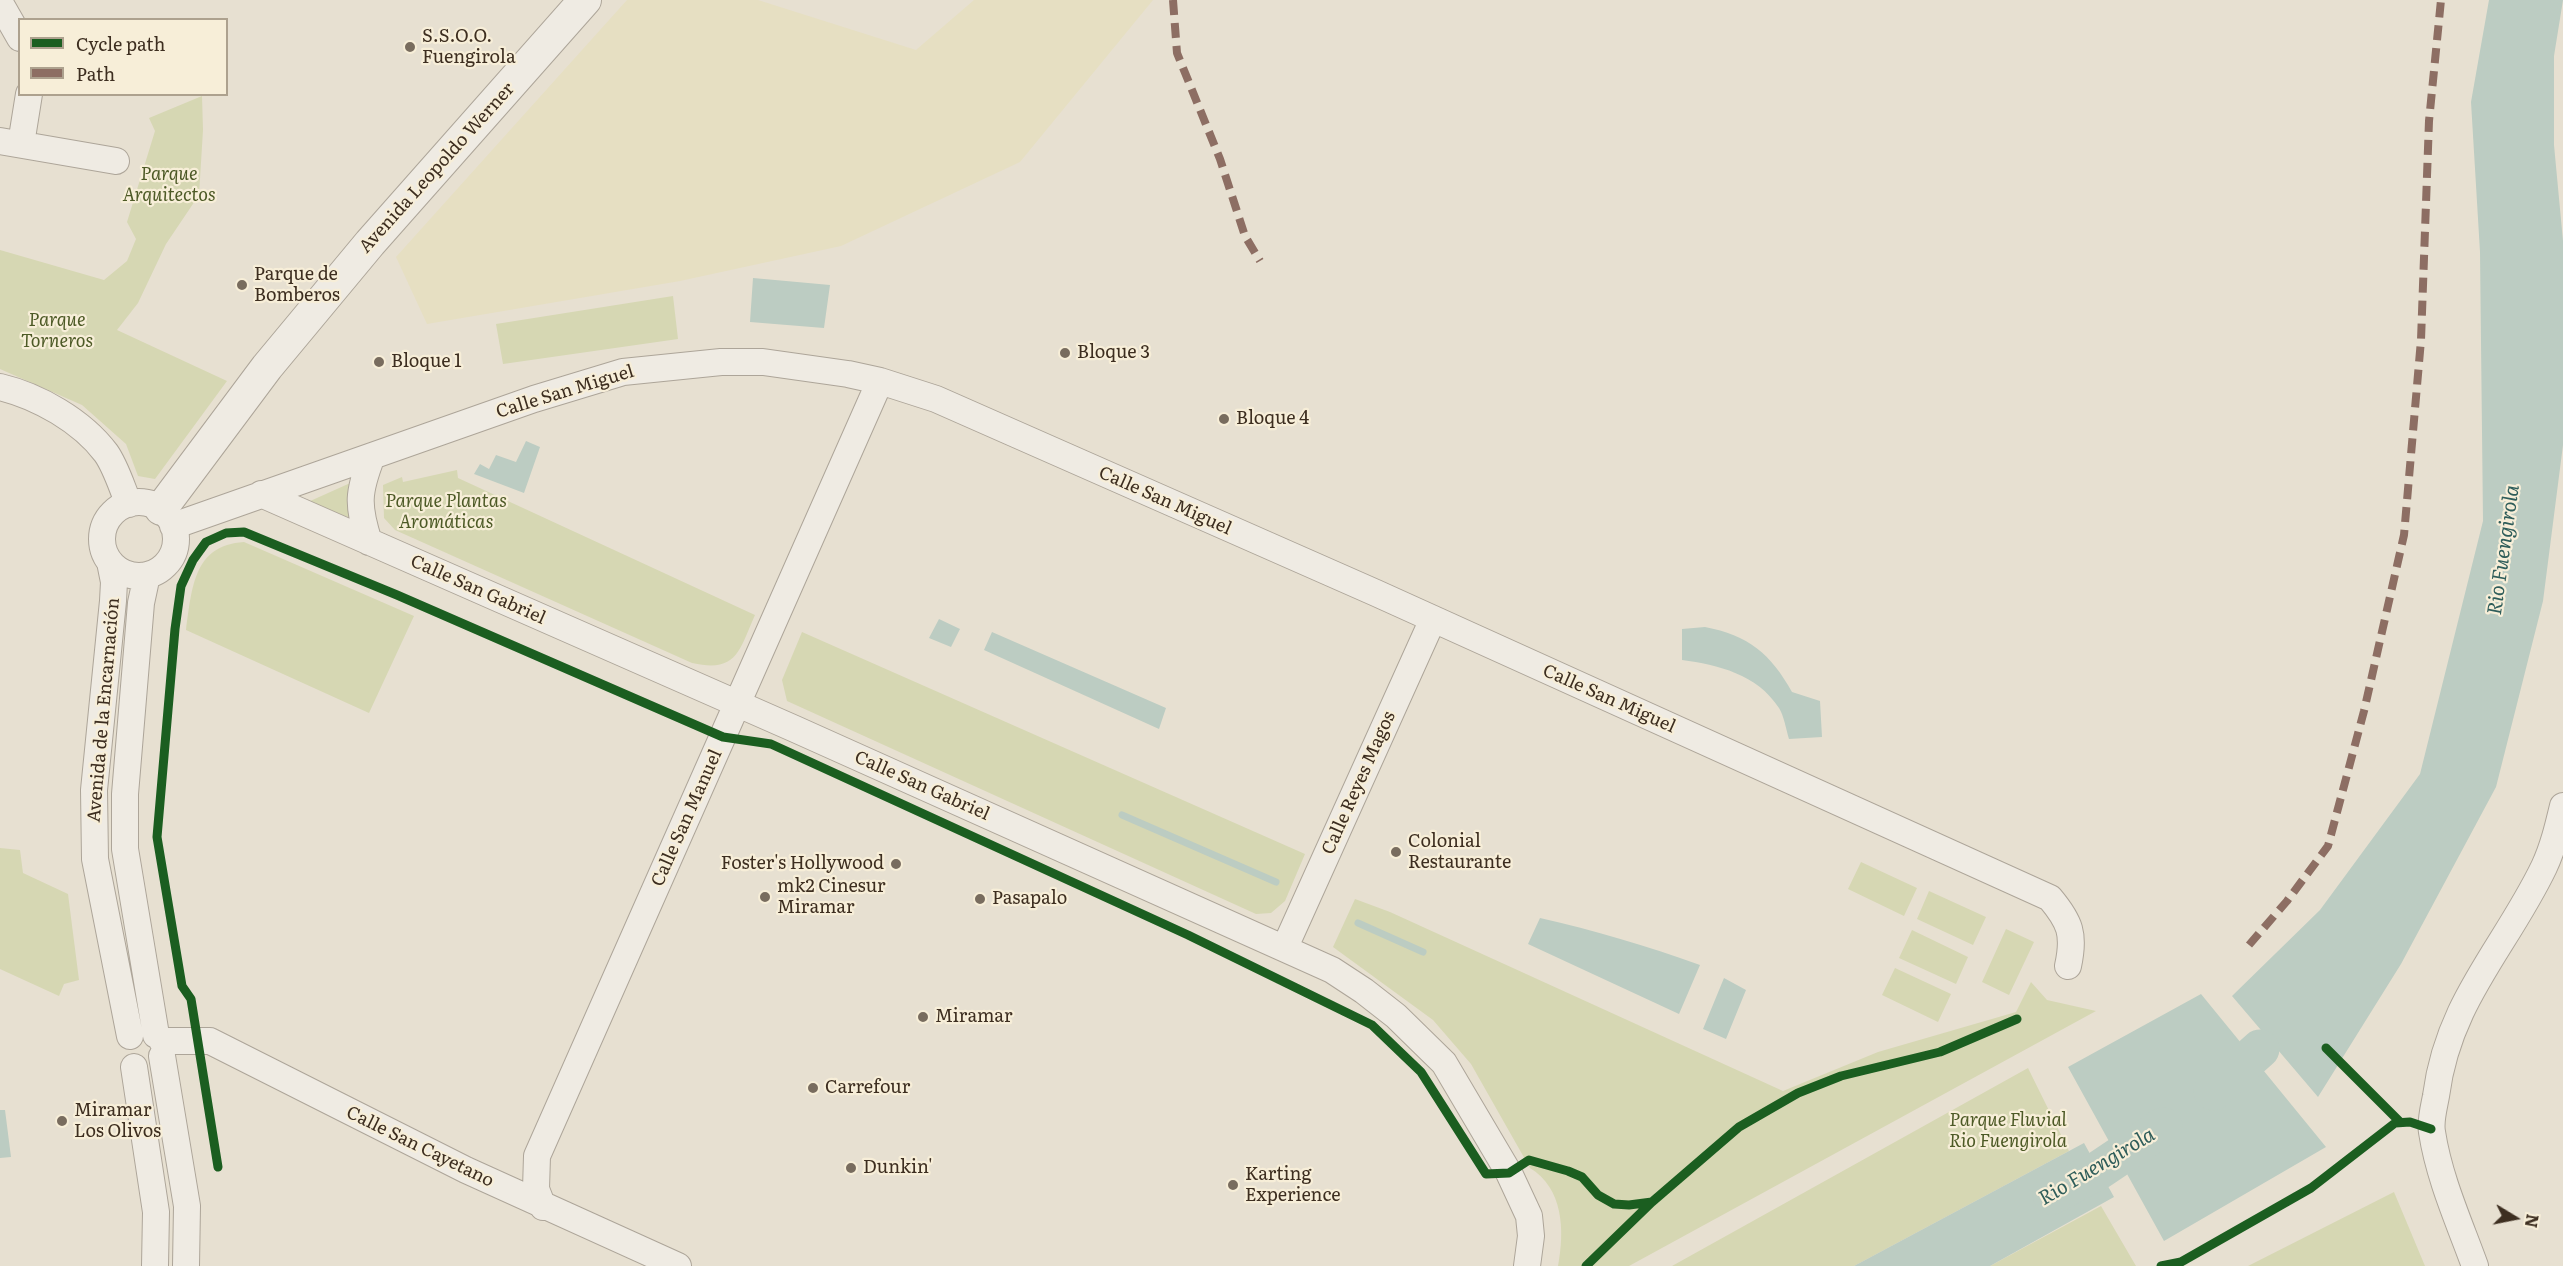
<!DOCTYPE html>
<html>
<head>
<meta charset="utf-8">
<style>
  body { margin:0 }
  #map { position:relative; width:2563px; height:1266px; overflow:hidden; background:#e7e0d1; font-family:Literata,serif }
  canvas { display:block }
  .legend { position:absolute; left:18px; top:18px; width:210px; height:78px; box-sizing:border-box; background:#f7eed8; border:2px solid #ada18e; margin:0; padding:8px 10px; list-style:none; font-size:18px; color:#3d2e20 }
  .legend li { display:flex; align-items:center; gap:12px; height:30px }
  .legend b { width:30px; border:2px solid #ada18e }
  .north { position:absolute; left:2485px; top:1188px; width:60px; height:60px; -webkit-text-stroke:4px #f7eed8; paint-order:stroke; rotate:100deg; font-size:16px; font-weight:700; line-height:24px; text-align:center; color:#3d2e20 }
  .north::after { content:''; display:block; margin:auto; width:21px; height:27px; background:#3d2e20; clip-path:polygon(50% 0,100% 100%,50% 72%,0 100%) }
</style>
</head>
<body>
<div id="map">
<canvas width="2563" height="1266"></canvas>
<ul class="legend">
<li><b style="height:8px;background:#1b5e20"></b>Cycle path</li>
<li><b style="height:8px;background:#8d6e63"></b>Path</li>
</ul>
<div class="north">N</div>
</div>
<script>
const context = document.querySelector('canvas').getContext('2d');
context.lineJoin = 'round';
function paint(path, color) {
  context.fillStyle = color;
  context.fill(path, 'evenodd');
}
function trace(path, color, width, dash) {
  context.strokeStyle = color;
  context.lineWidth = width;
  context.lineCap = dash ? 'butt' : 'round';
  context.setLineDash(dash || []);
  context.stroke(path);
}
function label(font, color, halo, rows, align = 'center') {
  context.font = font + ' Literata,serif';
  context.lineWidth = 4.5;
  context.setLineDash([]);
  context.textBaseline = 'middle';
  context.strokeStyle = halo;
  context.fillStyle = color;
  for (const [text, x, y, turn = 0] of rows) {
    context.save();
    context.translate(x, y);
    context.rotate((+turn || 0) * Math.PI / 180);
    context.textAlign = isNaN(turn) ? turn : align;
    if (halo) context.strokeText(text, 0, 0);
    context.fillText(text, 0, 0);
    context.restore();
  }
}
paint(new Path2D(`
  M627,0H758L916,50L974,0H1153L1020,162L841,246L680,281L427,324L396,257Z`), '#e6dfc2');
paint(new Path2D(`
  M202,96L203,130L199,195L166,244L138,303L117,330L227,381L155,479L138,476L126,444L82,405L0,369V250L104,280L127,261L136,239L127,222L155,131L149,118Z
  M673,296L678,339L503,364L496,324Z
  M457,470L458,478L755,615C739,651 737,673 692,663L395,530L384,518L383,485L402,477L403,482Z
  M357,480L353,519L308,502Z
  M244,542L414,616L369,713L186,630C192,589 193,545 244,542Z
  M802,632L1305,854L1285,901L1271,913L1256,914L787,701L782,680Z
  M0,848L20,850L23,873L68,894L79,980L64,984L59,996L0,969Z
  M1861,862L1917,888L1904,916L1848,889Z
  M1929,891L1986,917L1973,945L1917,919Z
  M1355,899L1390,912L1783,1091L1878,1052L2016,1012L2031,982L2047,1000L2096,1011L1629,1266H1558C1565,1230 1563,1188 1530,1168L1471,1064L1433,1020L1333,947Z
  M2006,929L2034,942L2009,995L1982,982Z
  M1912,930L1968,957L1956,984L1899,958Z
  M1895,968L1951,994L1938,1022L1882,995Z
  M2028,1068L2069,1151L1854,1266H1672Z
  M2394,1192L2425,1266H2248Z
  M2101,1206L2136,1266H1990Z`), '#d6d7b3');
paint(new Path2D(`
  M2489,0H2563L2554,56V145L2563,241V445L2543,601L2496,787L2401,964L2318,1097L2232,996L2320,910L2420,774L2483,521L2480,252L2471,102Z
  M753,278L830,285L824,328L750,322Z
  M526,441L540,447L524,493L474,474L480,464L489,469L496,455L516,462Z
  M939,619L960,629L951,647L929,638Z
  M1705,627C1748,635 1771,654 1792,692L1820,701L1822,737L1789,739C1786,729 1784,716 1779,708C1757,674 1718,665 1682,660V629Z
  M992,632L1166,708L1159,729L984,650Z
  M1540,918C1594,930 1647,946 1700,965L1679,1014L1528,944Z
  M1724,978L1746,990L1726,1039L1703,1029Z
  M2201,994L2326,1147L2164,1241L2068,1067Z
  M0,1110H5L11,1157L0,1158Z
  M2084,1143L2114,1197L1990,1266H1854Z`), '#bcccc2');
trace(new Path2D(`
  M1122,815L1276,882
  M1358,923L1423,952`), '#bcccc2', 7);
trace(new Path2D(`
  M2213,1091L2260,1049
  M2052,1195L2099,1170L2163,1127`), '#bcccc2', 39);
const minor = new Path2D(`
  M0,3L20,38
  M0,141L116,161
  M21,144L29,94
  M0,387C38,396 82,421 106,453C116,467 122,488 129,504
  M261,494L795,729L1332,970L1364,991L1396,1016L1444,1063L1509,1173L1529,1216L1531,1236L1527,1266
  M102 539a37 37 0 1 1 74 0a37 37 0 1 1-74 0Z
  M173,526L534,399L623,372L721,362H763L848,374L880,381L936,399L1376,593L2050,898C2070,922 2075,934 2068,966
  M369,542C357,505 358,492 372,456
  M110,562L114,582L113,601L94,790L95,859L130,1036
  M147,575L141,603L125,794V849L156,1035
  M1285,947L1433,619
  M162,1041H210L466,1170L678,1266
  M162,1056L187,1206L186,1266
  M134,1067L156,1212L155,1266
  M543,1207L536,1189L537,1156L880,381
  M2475,1266C2459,1222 2439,1178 2432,1132C2430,1121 2434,1107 2436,1096C2448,1001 2505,948 2544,867C2553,848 2558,827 2563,806`);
const tertiary = new Path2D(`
  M161,509L267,367L370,243L585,0`);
trace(minor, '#ada599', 28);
trace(tertiary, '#ada599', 34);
trace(minor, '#efebe3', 26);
trace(tertiary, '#efebe3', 32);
trace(new Path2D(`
  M1173,0L1177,53L1220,159L1245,236L1260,261
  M2249,945L2287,901L2328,846L2364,711L2404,535L2421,340L2429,121L2441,0`), '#8d6e63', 8, [15, 8]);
trace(new Path2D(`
  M2326,1048L2400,1122
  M218,1167L191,999L182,986L157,837L175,629L181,586L193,560L206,542L226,533L244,532L397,595L723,737L771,744L1188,935L1372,1025L1421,1072L1486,1174L1509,1173L1529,1160L1568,1171L1582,1177L1598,1195L1614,1204L1629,1205L1652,1202L1739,1127L1798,1093L1841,1076L1940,1052L2017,1019
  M1586,1266L1652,1202
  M2161,1266L2181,1262L2311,1188L2395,1123L2410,1122L2431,1129`), '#1b5e20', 9);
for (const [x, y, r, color] of [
  [410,47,6,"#786c5e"],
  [242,285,6,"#786c5e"],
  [1065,353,6,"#786c5e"],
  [379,362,6,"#786c5e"],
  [1224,419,6,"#786c5e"],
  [1396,852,6,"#786c5e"],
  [896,864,6,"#786c5e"],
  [765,897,6,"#786c5e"],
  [980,899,6,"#786c5e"],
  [923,1017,6,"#786c5e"],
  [813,1088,6,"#786c5e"],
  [62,1121,6,"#786c5e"],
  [851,1168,6,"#786c5e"],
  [1233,1185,6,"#786c5e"]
]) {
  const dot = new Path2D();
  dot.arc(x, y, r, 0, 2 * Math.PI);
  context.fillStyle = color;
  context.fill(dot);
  trace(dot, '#f7eed8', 2);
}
label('18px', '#3d2e20', '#f7eed8', [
  ["S.S.O.O.",422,37],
  ["Fuengirola",422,58],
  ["Parque de",254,275],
  ["Bomberos",254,296],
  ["Bloque 3",1077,353],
  ["Bloque 1",391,362],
  ["Bloque 4",1236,419],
  ["Colonial",1408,842],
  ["Restaurante",1408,863],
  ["Foster's Hollywood",884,864,"right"],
  ["mk2 Cinesur",777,887],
  ["Miramar",777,908],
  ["Pasapalo",992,899],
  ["Miramar",935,1017],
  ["Carrefour",825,1088],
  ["Miramar",74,1111],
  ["Los Olivos",74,1132],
  ["Dunkin'",863,1168],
  ["Karting",1245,1175],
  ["Experience",1245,1196]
], 'left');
label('18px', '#3d2e20', '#f7eed8', [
  ["Avenida Leopoldo Werner",437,168,-48],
  ["Calle San Miguel",565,392,-17],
  ["Calle San Miguel",1165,501,24],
  ["Calle San Gabriel",478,590,24],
  ["Calle San Miguel",1609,699,24],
  ["Avenida de la Encarnación",104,710,-85],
  ["Calle Reyes Magos",1359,783,-66],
  ["Calle San Gabriel",922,786,24],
  ["Calle San Manuel",687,818,-66],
  ["Calle San Cayetano",420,1147,26]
]);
label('italic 18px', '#4d5a26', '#f7eed8', [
  ["Parque",169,175],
  ["Arquitectos",169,196],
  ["Parque",57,321],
  ["Torneros",57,342],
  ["Parque Plantas",446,502],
  ["Aromáticas",446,523],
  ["Parque Fluvial",2008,1121],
  ["Rio Fuengirola",2008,1142]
]);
label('italic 20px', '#2f5d5a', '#f7eed8', [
  ["Rio Fuengirola",2504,550,-82],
  ["Rio Fuengirola",2097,1167,-31]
]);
</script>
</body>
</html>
